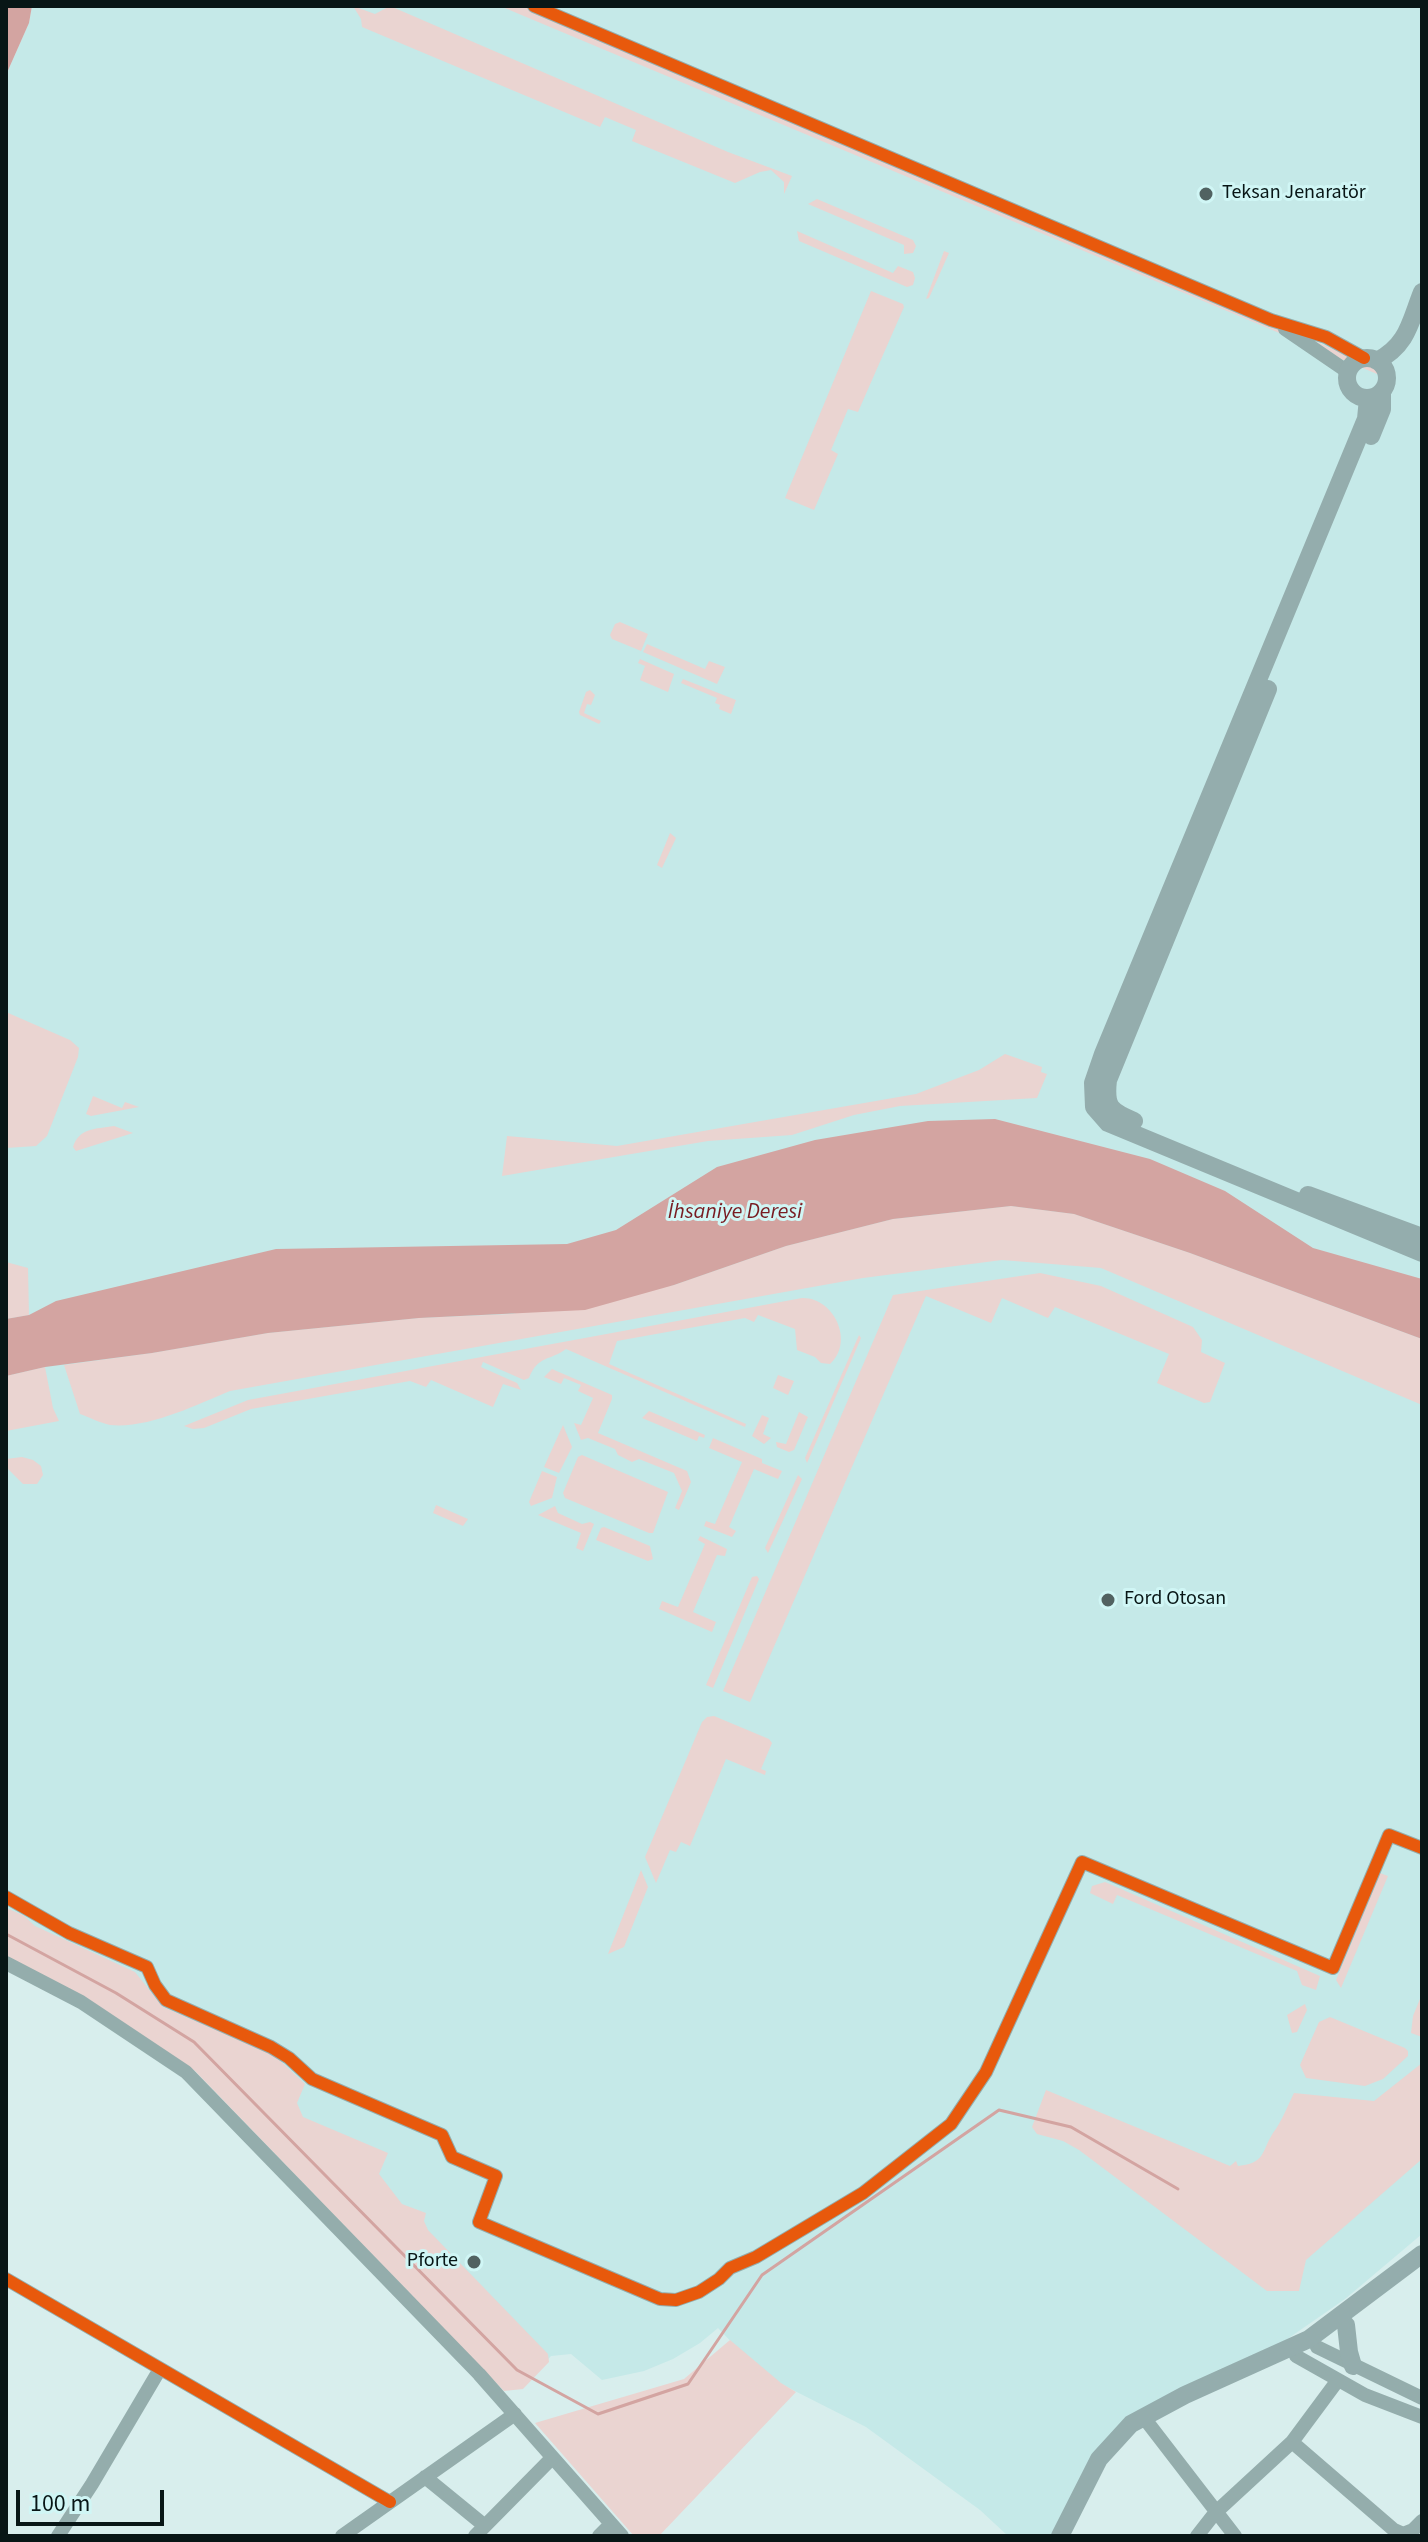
<!DOCTYPE html>
<html>
<head>
<meta charset="utf-8">
<style>
  body { margin:0 }
  #map { position:relative; width:1428px; height:2542px; overflow:hidden; background:#d8eeed; font-family:"Source Sans 3",sans-serif }
  canvas { display:block }
  .frame { position:absolute; inset:0; border:8px solid #081616; pointer-events:none }
  .scale { position:absolute; left:16px; top:2490px; width:148px; height:36px; box-sizing:border-box; border:4px solid #081616; border-top:0; padding-left:10px; font-size:24px; line-height:28px; white-space:nowrap; color:#081616; -webkit-text-stroke:6px #d0f6f5; paint-order:stroke }
</style>
</head>
<body>
<div id="map">
<canvas width="1428" height="2542"></canvas>
<div class="frame"></div>
<div class="scale">100 m</div>
</div>
<script>
const context = document.querySelector('canvas').getContext('2d');
context.lineJoin = 'round';
function paint(path, color) {
  context.fillStyle = color;
  context.fill(path, 'evenodd');
}
function trace(path, color, width, dash) {
  context.strokeStyle = color;
  context.lineWidth = width;
  context.lineCap = dash ? 'butt' : 'round';
  context.setLineDash(dash || []);
  context.stroke(path);
}
function label(font, color, halo, rows, align = 'center') {
  context.font = font + ' "Source Sans 3",sans-serif';
  context.lineWidth = 6;
  context.setLineDash([]);
  context.textBaseline = 'middle';
  context.strokeStyle = halo;
  context.fillStyle = color;
  for (const [text, x, y, turn = 0] of rows) {
    context.save();
    context.translate(x, y);
    context.rotate((+turn || 0) * Math.PI / 180);
    context.textAlign = isNaN(turn) ? turn : align;
    if (halo) context.strokeText(text, 0, 0);
    context.fillText(text, 0, 0);
    context.restore();
  }
}
paint(new Path2D(`
  M32,6H1422V2234L1345,2299L1273,2349L1131,2424L1060,2536H1008L980,2510L866,2427L781,2384L740,2351L718,2328L700,2343L673,2359L644,2371L602,2380L571,2354L551,2356L522,2389L198,2069L6,1952V75L29,23Z`), '#c5e9e8');
paint(new Path2D(`
  M353,6L375,14L390,6L728,152L792,176L784,194V182L771,170L760,172L735,183L632,141L636,130L605,117L600,127L362,27L361,19Z
  M500,6H544L1379,369L1377,374Z
  M817,199L913,240L916,246L913,253L904,254V245L808,204Z
  M797,231L893,273L898,266L913,272L915,278L913,285L907,287L799,241Z
  M944,251L949,253L929,298L926,299Z
  M871,291L903,304L904,307L858,412L848,409L831,450L838,454L814,510L785,498Z
  M620,622L648,634L641,651L612,639L610,635L615,624Z
  M647,644L705,669L709,661L725,667L717,684L643,652Z
  M640,659L674,674L668,692L640,680L645,666L638,663Z
  M683,679L736,700L731,714L719,709L720,705L715,703L717,698L681,683Z
  M590,690L595,695L591,705L587,704L584,713L601,721L599,724L580,715L579,712L586,692Z
  M670,833L676,838L662,868L657,865Z
  M6,1012L70,1040L79,1048L78,1057L47,1136L36,1146L6,1148Z
  M1005,1054L1042,1067L1041,1072L1047,1074L1037,1098L900,1106L854,1115L792,1135L708,1141L502,1176L507,1136L617,1146L916,1094L979,1070Z
  M93,1096L122,1108L125,1102L139,1107L91,1116L86,1114Z
  M114,1126L133,1133L76,1151L73,1147C79,1128 95,1129 114,1126Z
  M1011,1206L1074,1214L1190,1253L1422,1339V1405L1101,1268L1002,1260L863,1278L230,1391C196,1405 148,1429 110,1425C100,1423 89,1417 80,1414L64,1365L152,1353L268,1333L419,1318L511,1314L674,1285L786,1246L893,1219Z
  M6,1262L28,1268L29,1315L6,1319Z
  M1040,1273L1101,1286L1193,1327L1202,1340L1201,1352L1225,1363L1210,1402L1204,1403L1157,1383L1169,1354L1055,1307L1048,1318L1002,1298L991,1323L926,1296L750,1702L723,1691L893,1295Z
  M802,1298C834,1297 855,1342 830,1364L821,1363L815,1357L797,1350L795,1329L758,1315L754,1322L745,1318L617,1341L609,1364L746,1424L745,1427L566,1349C550,1361 538,1355 529,1378L524,1380L483,1362L481,1367L517,1383L521,1390L503,1384L493,1407L431,1380L426,1387L410,1381L251,1409L204,1428L193,1429L184,1426L248,1400Z
  M859,1335L861,1338L807,1463L805,1458Z
  M45,1367L53,1408L59,1421L6,1431V1376Z
  M552,1369L612,1395V1399L598,1433L687,1471L691,1482L679,1510L675,1508L682,1491L674,1473L639,1459L632,1462L618,1455L615,1449L588,1438L581,1440L574,1423L581,1425L593,1398L578,1391L581,1385L564,1378L561,1384L544,1377Z
  M778,1375L794,1381L788,1395L773,1388Z
  M649,1411L705,1435L704,1438L699,1436L697,1441L642,1418Z
  M799,1412L808,1417L794,1450L789,1452L777,1447L776,1442L786,1444Z
  M762,1415L769,1418L763,1434L771,1438L764,1444L752,1436Z
  M563,1425L572,1447L559,1473L544,1467Z
  M713,1438L762,1459V1463L782,1471L778,1479L754,1469L729,1527L736,1531L732,1537L704,1526L706,1521L715,1524L742,1462L709,1448Z
  M582,1455L668,1492L653,1533H649L565,1498L563,1493L578,1457Z
  M22,1457L33,1460L41,1466L43,1475L37,1484H23L6,1467V1459Z
  M542,1471L557,1477L552,1498L531,1506L529,1502Z
  M798,1475L802,1479L768,1553L765,1548Z
  M436,1505L468,1519L463,1526L433,1513Z
  M555,1506L558,1513L582,1524L590,1522L594,1524L583,1551L576,1548L581,1533L538,1515Z
  M604,1527L650,1546L653,1559L648,1561L596,1540L601,1528Z
  M700,1536L727,1549L725,1556L717,1555L693,1612L716,1622L712,1632L659,1609L662,1601L678,1607L705,1544L698,1540Z
  M757,1576L759,1579L713,1688L706,1685L752,1577Z
  M714,1716L769,1739L772,1743L761,1769L766,1771L765,1775L726,1759L690,1846L681,1842L676,1852L670,1850L656,1883L645,1857L702,1722L707,1717Z
  M641,1870L648,1887L624,1947L608,1954Z
  M1380,1873L1388,1876L1341,1988L1336,1980Z
  M1105,1882L1320,1976L1316,1990L1302,1985L1297,1971L1117,1895L1113,1904L1090,1893L1092,1886Z
  M6,1908L23,1915L35,1926L135,1972L163,2007L273,2054L305,2084L297,2103L303,2117L388,2153L379,2174L402,2204L426,2213L424,2221L428,2230L548,2354L549,2362L523,2389L504,2391L195,2071L76,1995L6,1958Z
  M1422,1994V2037L1411,2033L1413,2016Z
  M1305,2004L1307,2010L1297,2032L1292,2033L1287,2015Z
  M1330,2017L1405,2048L1408,2051V2056L1383,2079L1365,2086L1306,2078L1300,2065L1319,2022Z
  M1422,2063V2159L1306,2260L1299,2291H1267L1079,2150L1063,2141L1037,2134L1032,2127L1046,2090L1230,2166L1236,2161L1238,2166C1266,2163 1261,2152 1273,2133C1282,2121 1287,2107 1294,2093L1374,2101Z
  M730,2340L781,2383L796,2392L659,2536H634L535,2423L684,2379Z`), '#ead4d1');
paint(new Path2D(`
  M6,6H32L29,23L6,75Z
  M995,1119L1150,1159L1225,1191L1313,1248L1422,1279V1339L1190,1253L1074,1214L1011,1206L893,1219L786,1246L674,1285L585,1310L419,1318L268,1333L152,1353L45,1367L6,1376V1319L29,1315L56,1301L276,1249L567,1244L616,1230L717,1167L815,1140L928,1121Z`), '#d3a4a1');
trace(new Path2D(`
  M6,1934L116,1993L194,2042L517,2370L598,2414L688,2384L762,2275L999,2110L1071,2127L1178,2189`), '#d3a4a1', 3);
trace(new Path2D(`
  M534,6L1271,320L1326,337L1364,358
  M1285,329L1348,372
  M6,1897L69,1933L147,1967L155,1985L166,2000L271,2047L289,2058L312,2079L442,2135L452,2157L496,2176L479,2222L660,2299L676,2300L699,2292L719,2279L730,2268L756,2257L863,2193L951,2124L986,2072L1082,1862L1333,1968L1389,1835L1422,1848
  M6,1963L81,2002L186,2072L479,2374L622,2536
  M6,2279L390,2502
  M1317,2347L1422,2398
  M1296,2356L1365,2395L1422,2417
  M1148,2423L1235,2536
  M1292,2442L1394,2530L1403,2534L1413,2530L1422,2521
  M425,2477L485,2526
  M58,2536L92,2484L160,2369
  M342,2536L515,2414
  M475,2536L552,2458
  M599,2536L611,2524
  M1197,2536L1215,2513L1292,2442L1338,2380`), '#94adac', 14);
trace(new Path2D(`
  M1347 378a20 20 0 1 1 40 0a20 20 0 1 1-40 0Z
  M1377,361C1408,345 1410,322 1422,292
  M1368,398L1366,419L1103,1054L1093,1083L1094,1107L1108,1123L1422,1253
  M1371,436L1382,409V391
  M1134,1121C1110,1111 1105,1107 1108,1080L1268,689
  M1308,1195L1422,1237
  M1346,2325L1349,2352L1353,2366
  M1060,2536L1099,2459L1131,2424L1185,2395L1309,2339L1422,2254`), '#94adad', 18);
trace(new Path2D(`
  M534,6L1271,320L1326,337L1364,358
  M6,1897L69,1933L147,1967L155,1985L166,2000L271,2047L289,2058L312,2079L442,2135L452,2157L496,2176L479,2222L660,2299L676,2300L699,2292L719,2279L730,2268L756,2257L863,2193L951,2124L986,2072L1082,1862L1333,1968L1389,1835L1422,1848
  M6,2279L390,2502`), '#e8590c', 12);
for (const [x, y, r, color] of [
  [1206,194,8,"#516261"],
  [1108,1600,8,"#516261"],
  [474,2262,8,"#516261"]
]) {
  const dot = new Path2D();
  dot.arc(x, y, r, 0, 2 * Math.PI);
  context.fillStyle = color;
  context.fill(dot);
  trace(dot, '#d0f6f5', 3);
}
label('20px', '#081616', '#d0f6f5', [
  ["Teksan Jenaratör",1222,194],
  ["Ford Otosan",1124,1600],
  ["Pforte",458,2262,"right"]
], 'left');
label('italic 22px', '#781c22', '#d0f6f5', [
  ["İhsaniye Deresi",735,1213]
]);
</script>
</body>
</html>
